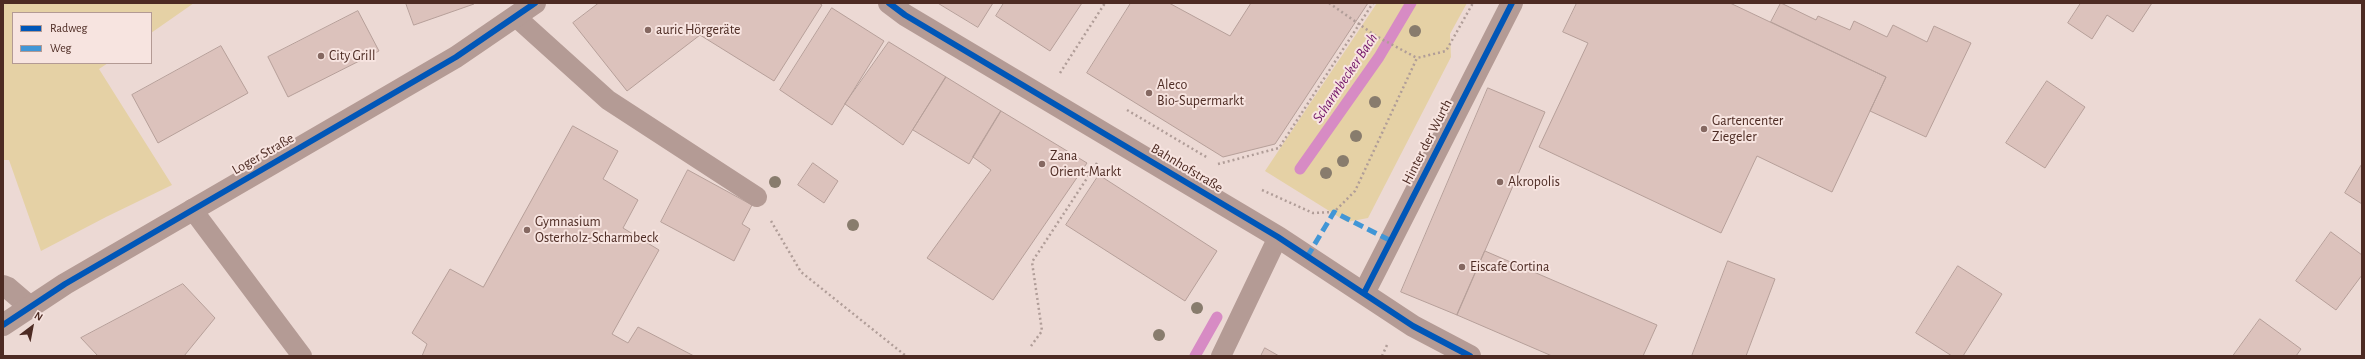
<!DOCTYPE html>
<html>
<head>
<meta charset="utf-8">
<style>
  body { margin:0 }
  #map { position:relative; width:2365px; height:359px; overflow:hidden; background:#ecd9d4; font-family:"Alegreya Sans",sans-serif }
  canvas { display:block }
  .frame { position:absolute; inset:0; border:4px solid #4d2b23; pointer-events:none }
  .legend { position:absolute; left:12px; top:12px; width:140px; height:52px; box-sizing:border-box; background:#f7e4e0; border:1px solid #b39a94; margin:0; padding:5px 7px; list-style:none; font-size:12px; color:#4d2b23 }
  .legend li { display:flex; align-items:center; gap:8px; height:20px }
  .legend b { width:20px; border:1px solid #b39a94 }
  .north { position:absolute; left:12px; top:307px; width:40px; height:40px; -webkit-text-stroke:3px #f7e4e0; paint-order:stroke; rotate:32deg; font-size:11px; font-weight:700; line-height:16px; text-align:center; color:#4d2b23 }
  .north::after { content:''; display:block; margin:auto; width:14px; height:18px; background:#4d2b23; clip-path:polygon(50% 0,100% 100%,50% 72%,0 100%) }
</style>
</head>
<body>
<div id="map">
<canvas width="2365" height="359"></canvas>
<div class="frame"></div>
<ul class="legend">
<li><b style="height:5px;background:#0057b8"></b>Radweg</li>
<li><b style="height:5px;background:#4196d6"></b>Weg</li>
</ul>
<div class="north">N</div>
</div>
<script>
const context = document.querySelector('canvas').getContext('2d');
context.lineJoin = 'round';
function paint(path, color) {
  context.fillStyle = color;
  context.fill(path, 'evenodd');
}
function trace(path, color, width, dash) {
  context.strokeStyle = color;
  context.lineWidth = width;
  context.lineCap = dash ? 'butt' : 'round';
  context.setLineDash(dash || []);
  context.stroke(path);
}
function label(font, color, halo, rows, align = 'center') {
  context.font = font + ' "Alegreya Sans",sans-serif';
  context.lineWidth = 4;
  context.setLineDash([]);
  context.textBaseline = 'middle';
  context.strokeStyle = halo;
  context.fillStyle = color;
  for (const [text, x, y, turn = 0] of rows) {
    context.save();
    context.translate(x, y);
    context.rotate((+turn || 0) * Math.PI / 180);
    context.textAlign = isNaN(turn) ? turn : align;
    if (halo) context.strokeText(text, 0, 0);
    context.fillText(text, 0, 0);
    context.restore();
  }
}
paint(new Path2D(`
  M3,3H194L151,33V13H13V63H108L99,69L172,185L106,217L41,251L9,160H3Z
  M1377,3H1467L1450,34L1451,57L1368,218L1347,222L1265,171Z`), '#e5d1a5');
trace(new Path2D(`
  M1300,169L1379,57L1411,3
  M1195,356L1217,317`), '#d78bc4', 11);
const building = new Path2D(`
  M406,3H473L474,4L414,25Z
  M599,3H819L822,5L774,81L700,35L627,91L573,23Z
  M938,3H993L978,27Z
  M1004,3H1082L1050,51L996,16Z
  M1131,3H1169L1230,36L1251,3H1368L1275,144L1223,157L1087,73Z
  M1577,3H1730L1886,77L1832,192L1757,156L1721,233L1539,147L1588,43L1563,32Z
  M1781,3L1816,20L1818,16L1850,30L1854,21L1887,37L1893,25L1927,42L1934,26L1971,43L1926,137L1870,111L1886,77L1771,22Z
  M2081,3H2152L2133,32L2107,15L2092,39L2068,23Z
  M832,8L884,41L832,125L780,90Z
  M358,11L379,51L288,97L268,57Z
  M889,42L946,77L903,145L845,104Z
  M221,46L248,93L158,143L132,95Z
  M946,77L1001,111L969,164L913,130Z
  M2047,81L2085,107L2045,168L2006,143Z
  M1488,88L1545,112L1457,315L1401,292Z
  M1001,111L1087,163L993,300L927,258L991,170L973,157Z
  M573,126L618,151L603,179L638,200L623,228L659,250L612,334L628,343L638,327L694,356H422L427,344L412,333L450,269L483,287Z
  M813,163L838,181L824,203L798,185Z
  M2362,164V204L2345,193Z
  M688,170L752,205L742,224L750,229L734,261L661,222Z
  M1099,175L1217,251L1185,301L1066,225Z
  M2331,232L2362,255V275L2336,310L2296,281Z
  M1485,251L1657,325L1643,356H1552L1457,315Z
  M1728,261L1775,279L1746,356H1692Z
  M1958,266L2002,294L1963,356H1952L1916,333Z
  M183,284L215,318L184,356H98L81,338Z
  M2260,319L2301,349L2296,356H2233Z
  M1265,348L1279,356H1261Z`);
paint(building, '#dcc2bc');
trace(building, '#b69f99', 1);
trace(new Path2D(`
  M1329,3L1376,36L1417,58
  M1060,73L1105,3
  M1127,110L1208,158
  M1218,164L1279,148L1373,3
  M1262,190L1313,213L1334,212L1355,191L1417,58L1446,51L1473,3
  M771,221L801,272L906,356
  M1031,346L1042,331L1032,262L1097,163
  M1382,356L1387,345`), '#b09d98', 2.5, [2, 3]);
trace(new Path2D(`
  M516,17L608,100L757,197
  M192,209L302,356
  M1221,356L1278,237`), '#b49b95', 20);
trace(new Path2D(`
  M3,286L8,288L29,306
  M1364,293L1512,3`), '#b49b95', 22);
trace(new Path2D(`
  M889,3L905,15L1278,237L1413,326L1470,356
  M3,325L65,284L456,57L535,3`), '#b49b95', 22);
trace(new Path2D(`
  M1307,257L1334,212L1391,241`), '#4196d6', 5, [10, 5]);
trace(new Path2D(`
  M889,3L905,15L1278,237L1413,326L1470,356
  M1364,293L1512,3
  M3,325L65,284L456,57L535,3`), '#0057b8', 6);
context.fillStyle = '#887c6d';
for (const [x, y] of [
  [1415,31],
  [1375,102],
  [1356,136],
  [1343,161],
  [1326,173],
  [775,182],
  [853,225],
  [1197,308],
  [1159,335]
]) {
  context.beginPath();
  context.arc(x, y, 6, 0, 2 * Math.PI);
  context.fill();
}
for (const [x, y, r, color] of [
  [648,30,4,"#856861"],
  [321,56,4,"#856861"],
  [1149,93,4,"#856861"],
  [1704,129,4,"#856861"],
  [1042,164,4,"#856861"],
  [1500,182,4,"#856861"],
  [527,230,4,"#856861"],
  [1462,267,4,"#856861"]
]) {
  const dot = new Path2D();
  dot.arc(x, y, r, 0, 2 * Math.PI);
  context.fillStyle = color;
  context.fill(dot);
  trace(dot, '#f7e4e0', 1.5);
}
label('14px', '#4d2b23', '#f7e4e0', [
  ["auric Hörgeräte",656,30],
  ["City Grill",329,56],
  ["Aleco",1157,85],
  ["Bio-Supermarkt",1157,101],
  ["Gartencenter",1712,121],
  ["Ziegeler",1712,137],
  ["Zana",1050,156],
  ["Orient-Markt",1050,172],
  ["Akropolis",1508,182],
  ["Gymnasium",535,222],
  ["Osterholz-Scharmbeck",535,238],
  ["Eiscafe Cortina",1470,267]
], 'left');
label('14px', '#4d2b23', '#f7e4e0', [
  ["Hinter der Wurth",1427,142,-63],
  ["Loger Straße",263,154,-30],
  ["Bahnhofstraße",1187,168,31]
]);
label('italic 15px', '#741869', '#f7e4e0', [
  ["Scharmbecker Bach",1345,78,-56]
]);
</script>
</body>
</html>
